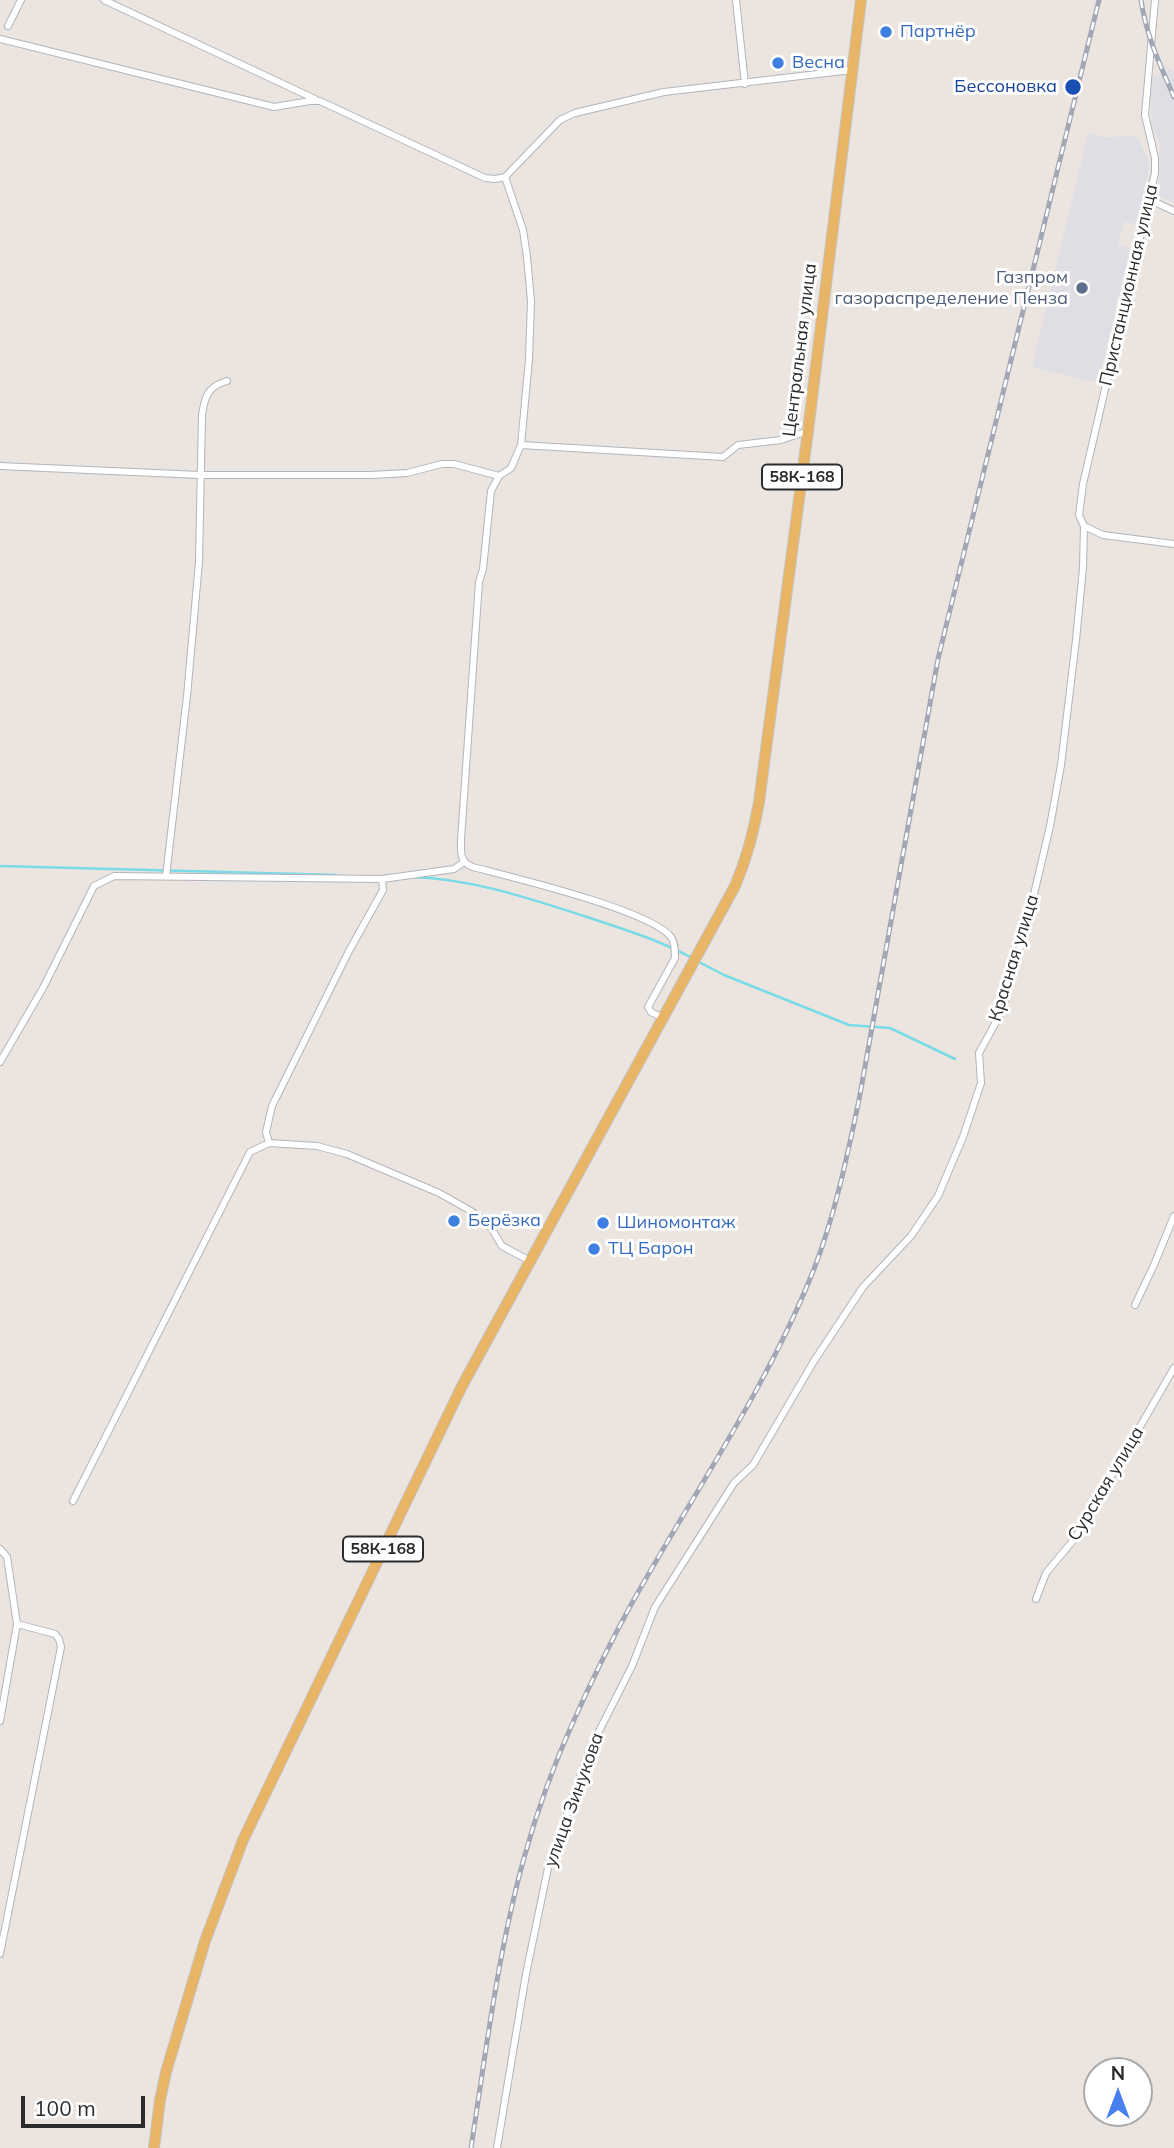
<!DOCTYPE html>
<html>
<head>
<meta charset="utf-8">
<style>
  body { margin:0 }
  #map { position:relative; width:1174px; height:2148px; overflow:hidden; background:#ece4de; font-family:Mulish,sans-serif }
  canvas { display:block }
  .north { position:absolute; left:1083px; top:2057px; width:70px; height:70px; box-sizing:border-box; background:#fff; border:2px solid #aaa; border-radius:50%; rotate:0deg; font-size:19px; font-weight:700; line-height:28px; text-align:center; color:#2b2b2b }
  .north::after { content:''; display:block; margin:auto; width:24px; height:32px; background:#4881ee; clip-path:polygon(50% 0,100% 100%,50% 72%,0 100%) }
  .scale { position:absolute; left:21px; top:2096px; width:124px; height:32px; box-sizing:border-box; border:4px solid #2b2b2b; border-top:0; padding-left:9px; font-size:21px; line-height:24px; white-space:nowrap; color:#2b2b2b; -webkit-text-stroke:5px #fff; paint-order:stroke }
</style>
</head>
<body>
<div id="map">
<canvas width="1174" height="2148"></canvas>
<div class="north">N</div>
<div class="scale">100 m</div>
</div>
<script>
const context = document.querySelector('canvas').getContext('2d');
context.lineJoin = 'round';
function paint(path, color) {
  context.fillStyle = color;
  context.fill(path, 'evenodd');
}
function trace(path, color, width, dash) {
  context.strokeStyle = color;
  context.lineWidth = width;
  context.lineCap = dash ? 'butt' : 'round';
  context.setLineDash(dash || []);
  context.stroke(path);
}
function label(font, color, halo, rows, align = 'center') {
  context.font = font + ' Mulish,sans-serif';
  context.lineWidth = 6;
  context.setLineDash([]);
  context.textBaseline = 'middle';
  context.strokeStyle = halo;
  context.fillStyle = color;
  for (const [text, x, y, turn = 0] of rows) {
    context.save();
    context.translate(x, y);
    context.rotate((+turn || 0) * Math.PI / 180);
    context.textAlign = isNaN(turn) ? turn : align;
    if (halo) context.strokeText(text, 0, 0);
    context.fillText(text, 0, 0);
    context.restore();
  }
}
paint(new Path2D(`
  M1172,69L1174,74V202L1159,197L1160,144L1152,126L1150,92L1153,77Z
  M1088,133L1107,138L1128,135L1139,139L1150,166L1136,224L1124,222L1118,245L1130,248L1098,383L1032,367Z`), '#dfdee5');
trace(new Path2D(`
  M0,866L336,875
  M413,877C472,879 528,898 584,916C623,929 657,939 694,959
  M699,962L724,975L849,1025L890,1028L955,1059`), '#78dbe7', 2.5);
const minor = new Path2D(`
  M104,0L315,99
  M736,0L745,84
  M8,26L21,0
  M0,39L274,107L310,101H320L485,178L495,179L505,177L560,120L575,113L664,92L852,70
  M505,177L523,230L527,257L531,301L529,359L521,445L511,468L499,476L491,491L483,569L479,582L461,839C461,852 459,862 473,867C511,877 650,910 671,937C675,942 675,951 675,958L648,1007L651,1012L663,1018
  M1148,199L1174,211
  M521,445L723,457L738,445L781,440L808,431
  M0,466L200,475H371L407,473L442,464H454L499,476
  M1084,526L1103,535L1174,544
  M166,876L187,696L199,562L202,415C205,396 207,387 227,381
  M382,879L383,890L349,951L272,1106L266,1132L269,1143L317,1146L347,1154L439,1193L471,1211L490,1226L502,1246L530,1261
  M0,1062L43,988L94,886L114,876L382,879L454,869L464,862
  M1135,1305L1154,1265L1174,1216
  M73,1501L250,1152L269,1143
  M0,1549L7,1557L17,1624L0,1721
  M1036,1599L1046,1573L1076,1537L1174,1368
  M0,1954L61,1647L59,1639L55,1634L17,1624
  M497,2148L526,1974L548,1868L589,1751L632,1666L655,1607L734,1483L753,1465L814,1361L863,1287L911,1236L938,1196L963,1137L981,1083L979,1053L1002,1011L1031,907L1050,826L1061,765L1076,640L1083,568L1084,526L1079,515L1083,484L1155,173V158L1145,115L1155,0`);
const primary = new Path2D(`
  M154,2148L160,2100L166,2072L205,1941L243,1840L462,1386L735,886C747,858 754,831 759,802L808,431L861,0`);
trace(minor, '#b1b5bd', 8);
trace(primary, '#c4c4c4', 12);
trace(minor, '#fff', 6);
trace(primary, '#e8b567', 10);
const rail = new Path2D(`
  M1141,0C1146,35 1160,65 1174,97
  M471,2148C486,2051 498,1952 524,1858C537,1811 554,1764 574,1720C592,1680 611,1641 632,1603C694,1492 767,1388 814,1269C835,1215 847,1157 859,1100L938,659L1099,0`);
trace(rail, '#a1a7b4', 5);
trace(rail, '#fff', 2.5, [8]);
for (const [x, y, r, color] of [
  [886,32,7,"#3f7fe0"],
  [778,63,7,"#3f7fe0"],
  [1073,87,9,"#1a4fb4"],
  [1082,288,7,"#5c6f8a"],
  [454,1221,7,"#3f7fe0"],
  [603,1223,7,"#3f7fe0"],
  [594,1249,7,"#3f7fe0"]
]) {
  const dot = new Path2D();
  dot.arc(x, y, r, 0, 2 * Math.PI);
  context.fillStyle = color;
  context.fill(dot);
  trace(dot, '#fff', 2.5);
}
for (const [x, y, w] of [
  [802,477,80],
  [383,1549,80]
]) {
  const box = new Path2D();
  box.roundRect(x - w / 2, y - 12.5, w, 25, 5);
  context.fillStyle = '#fff';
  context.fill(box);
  trace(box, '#2b2b2b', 2);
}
label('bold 16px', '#2b2b2b', null, [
  ["58К-168",802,477],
  ["58К-168",383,1549]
]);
label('18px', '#366cbe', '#fff', [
  ["Партнёр",900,32],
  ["Весна",792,63],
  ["Берёзка",468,1221],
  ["Шиномонтаж",617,1223],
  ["ТЦ Барон",608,1249]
], 'left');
label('18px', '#164399', '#fff', [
  ["Бессоновка",1057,87]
], 'right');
label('18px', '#4e5e75', '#fff', [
  ["Газпром",1068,278],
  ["газораспределение Пенза",1068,299]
], 'right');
label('18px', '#2b2b2b', '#fff', [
  ["Пристанционная улица",1129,285,-77],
  ["Центральная улица",800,350,-83],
  ["Красная улица",1014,958,-73],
  ["Сурская улица",1106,1484,-59],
  ["улица Зинукова",574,1800,-70]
]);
</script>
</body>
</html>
